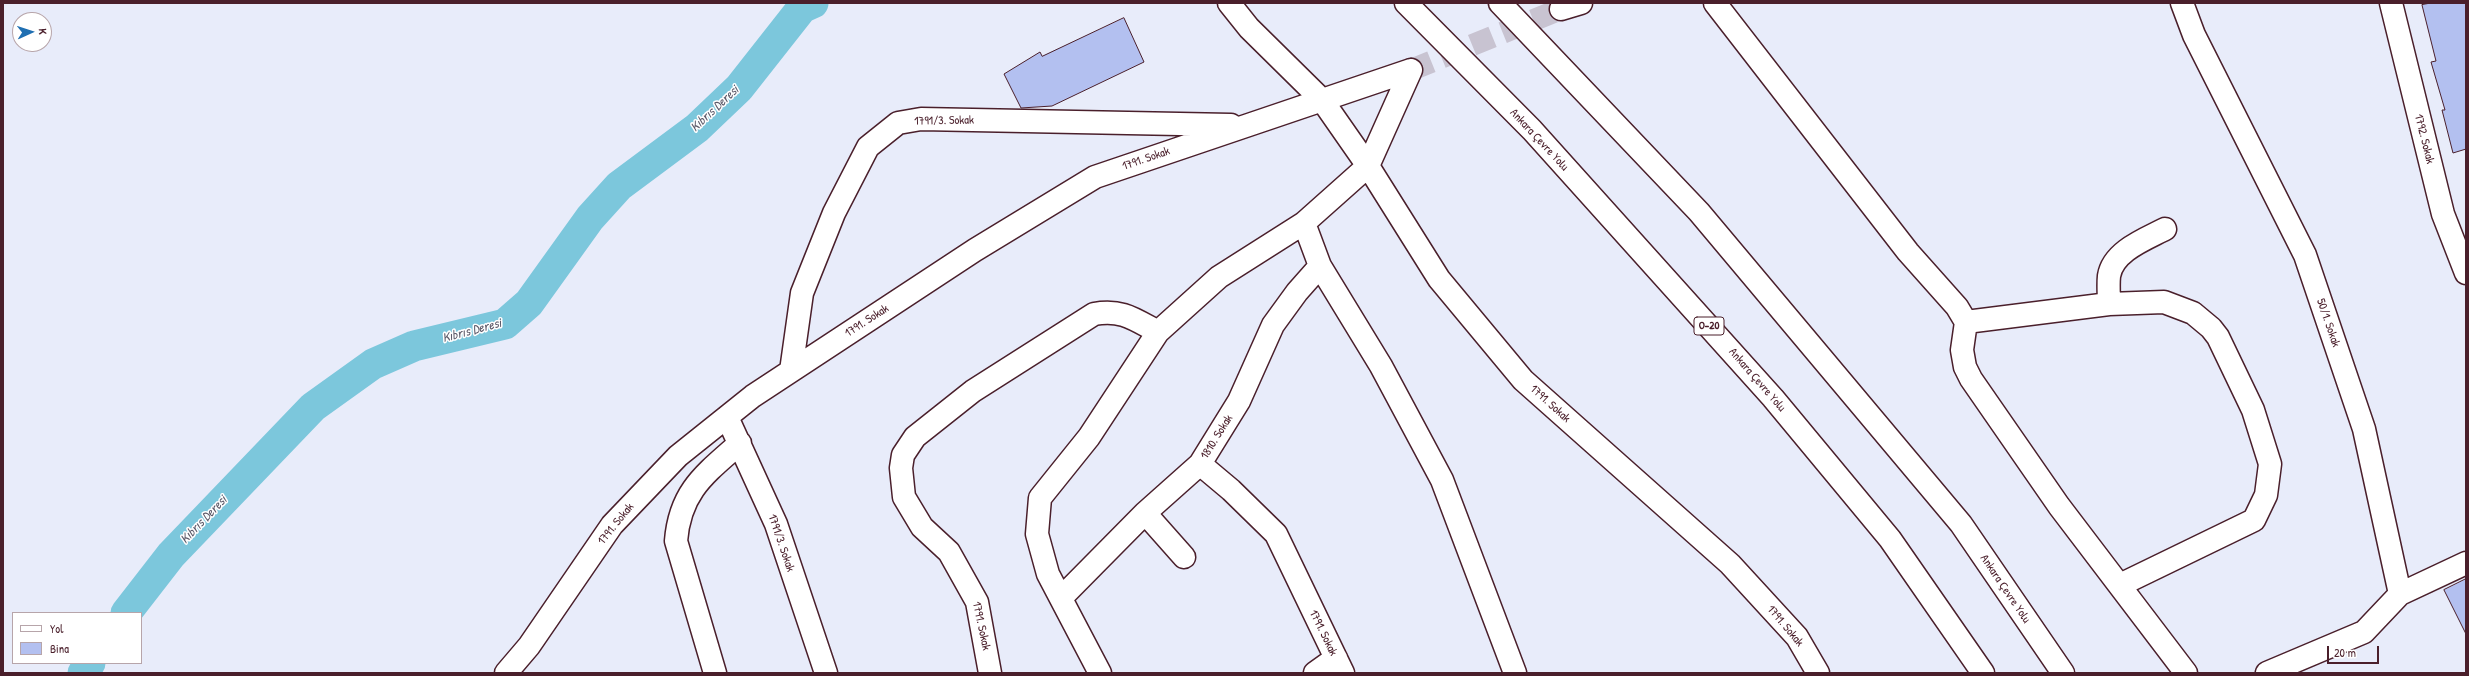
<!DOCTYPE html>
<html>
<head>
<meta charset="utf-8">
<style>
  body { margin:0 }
  #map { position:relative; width:2469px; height:676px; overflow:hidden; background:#e8ecfa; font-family:"Patrick Hand",sans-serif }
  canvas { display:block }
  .frame { position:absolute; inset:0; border:4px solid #4a1f2b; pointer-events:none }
  .legend { position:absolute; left:12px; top:612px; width:130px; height:52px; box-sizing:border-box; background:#fff; border:1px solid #b7a5aa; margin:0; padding:5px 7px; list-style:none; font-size:12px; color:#4a1f2b }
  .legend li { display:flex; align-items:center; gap:8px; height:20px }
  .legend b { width:20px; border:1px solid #b7a5aa }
  .north { position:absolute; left:12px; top:12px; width:40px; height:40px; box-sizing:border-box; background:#fff; border:1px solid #b7a5aa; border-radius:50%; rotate:87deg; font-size:11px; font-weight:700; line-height:16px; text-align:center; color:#4a1f2b }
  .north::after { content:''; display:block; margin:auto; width:14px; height:18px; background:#1f6fb2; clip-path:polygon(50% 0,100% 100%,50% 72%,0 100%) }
  .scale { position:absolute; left:2327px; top:646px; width:52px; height:18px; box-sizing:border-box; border:2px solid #4a1f2b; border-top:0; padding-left:5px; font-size:12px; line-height:14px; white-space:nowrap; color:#4a1f2b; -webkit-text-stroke:3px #fff; paint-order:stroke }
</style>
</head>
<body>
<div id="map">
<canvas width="2469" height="676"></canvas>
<div class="frame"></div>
<ul class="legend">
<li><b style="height:5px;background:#fff"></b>Yol</li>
<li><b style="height:11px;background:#b3c0f0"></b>Bina</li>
</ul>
<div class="north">K</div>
<div class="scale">20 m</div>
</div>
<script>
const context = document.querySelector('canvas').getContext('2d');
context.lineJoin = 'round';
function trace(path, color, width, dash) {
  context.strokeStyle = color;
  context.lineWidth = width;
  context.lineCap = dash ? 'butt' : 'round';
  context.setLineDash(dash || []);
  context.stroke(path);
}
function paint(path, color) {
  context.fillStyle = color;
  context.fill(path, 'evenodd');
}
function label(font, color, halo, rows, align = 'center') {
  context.font = font + ' "Patrick Hand",sans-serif';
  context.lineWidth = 3;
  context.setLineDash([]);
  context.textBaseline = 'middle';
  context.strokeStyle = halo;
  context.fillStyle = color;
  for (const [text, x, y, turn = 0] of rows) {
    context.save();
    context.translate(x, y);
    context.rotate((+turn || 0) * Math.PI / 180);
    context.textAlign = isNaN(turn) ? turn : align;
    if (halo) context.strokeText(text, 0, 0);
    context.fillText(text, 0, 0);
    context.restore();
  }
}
trace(new Path2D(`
  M126,613L171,555L313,407L373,364L414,346L505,324L529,303L590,218L619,186L697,128L739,88L802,8L813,3
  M83,673L90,663`), '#7cc7dc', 31);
const building = new Path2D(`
  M2431,3H2466V149L2453,153L2442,110H2445L2431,62L2436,61L2422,5Z
  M1124,18L1144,62L1052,106L1021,108L1004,74L1040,52L1042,56Z
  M2466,579V634L2444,590Z`);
paint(building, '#b3c0f0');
trace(building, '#4a1f2b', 1);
trace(new Path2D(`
  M1411,70L1561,9`), '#c8c3d1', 22, [22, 11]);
const minor = new Path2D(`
  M1229,3L1249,28L1322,100L1368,166L1439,279L1523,380L1730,564L1797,637L1818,673
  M1715,3L1908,252L1957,307L1966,322L1962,350L1965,367L1971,379L2059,506L2186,673
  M2182,3L2194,35L2305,255L2364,429L2400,594
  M2391,3L2443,214L2466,273
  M1561,9L1581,3
  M1304,223L1320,266L1381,366L1442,480L1515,673
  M2109,304C2109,295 2108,285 2109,276C2113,251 2146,239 2165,229
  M1966,322L2109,304L2164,302L2193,313L2211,328L2218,337L2253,410L2270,464L2266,495L2254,520L2120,585
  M791,371L802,293L834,213L868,147L898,123L921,119L1231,125
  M727,417L776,524L826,673
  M1200,464L1231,490L1276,534L1343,673
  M1145,513L1184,557
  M1061,598L1145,513L1200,464L1239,401L1273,325L1297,292L1320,266
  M506,673L529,646L612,525L678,456L753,396L975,250L1095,177L1411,70
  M715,673L676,541C680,491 705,474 740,443
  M990,673L977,602L949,552L922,527L904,497L901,468L903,455L915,437L973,391L1094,314C1122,309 1134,319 1158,332
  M1100,673L1048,574L1037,534L1040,498L1089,437L1158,332L1219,277L1304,223L1368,166L1411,70
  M1315,673L1336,658
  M2267,673L2364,632L2400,594L2466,563`);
const highway = new Path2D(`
  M1406,3L1532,130L1773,398L1890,539L1983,673
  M1500,3L1699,212L1961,524L2063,673`);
trace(minor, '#4a1f2b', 25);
trace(highway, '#4a1f2b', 25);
trace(minor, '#fff', 22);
trace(highway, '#fff', 22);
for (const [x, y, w] of [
  [1709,326,30]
]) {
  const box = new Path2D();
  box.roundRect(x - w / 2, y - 9, w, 18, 3);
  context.fillStyle = '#fff';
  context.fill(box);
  trace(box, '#4a1f2b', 1);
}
label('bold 11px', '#4a1f2b', null, [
  ["O-20",1709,326]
]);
label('12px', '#4a1f2b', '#fff', [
  ["1791/3. Sokak",944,121,-1],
  ["1792. Sokak",2424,139,76],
  ["Ankara Çevre Yolu",1539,140,47],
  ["1791. Sokak",1146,159,-19],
  ["1791. Sokak",867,321,-33],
  ["50/1. Sokak",2328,323,71],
  ["Ankara Çevre Yolu",1757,380,49],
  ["1791. Sokak",1550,404,42],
  ["1810. Sokak",1217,437,-58],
  ["1791. Sokak",616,524,-51],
  ["1791/3. Sokak",781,543,71],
  ["Ankara Çevre Yolu",2005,589,56],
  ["1791. Sokak",981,626,78],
  ["1791. Sokak",1785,626,50],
  ["1791. Sokak",1323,633,64]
]);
label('italic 13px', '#5c5a69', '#fff', [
  ["Kıbrıs Deresi",715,109,-43],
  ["Kıbrıs Deresi",472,331,-15],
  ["Kıbrıs Deresi",204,520,-46]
]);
</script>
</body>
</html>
